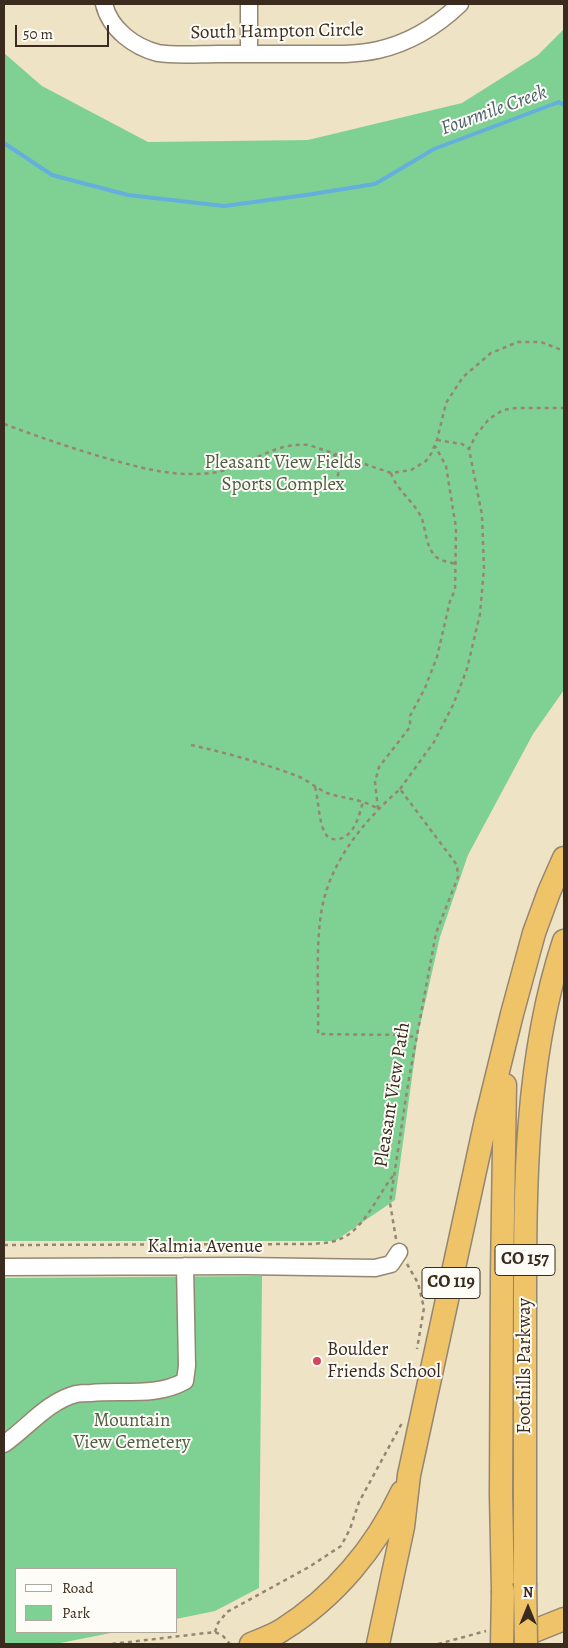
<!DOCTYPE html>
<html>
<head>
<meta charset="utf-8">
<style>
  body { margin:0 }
  #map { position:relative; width:568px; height:1648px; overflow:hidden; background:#efe3c5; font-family:Alegreya,serif }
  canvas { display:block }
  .frame { position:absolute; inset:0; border:5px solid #3b2a1e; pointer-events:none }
  .legend { position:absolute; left:15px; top:1568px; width:162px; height:65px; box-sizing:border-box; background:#fdfcf7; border:1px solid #afa8a0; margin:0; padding:6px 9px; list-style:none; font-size:15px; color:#3b2a1e }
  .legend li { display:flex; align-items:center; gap:10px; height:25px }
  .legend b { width:25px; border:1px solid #afa8a0 }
  .north { position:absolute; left:503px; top:1583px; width:50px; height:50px; -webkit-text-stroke:4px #fdfcf7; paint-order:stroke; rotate:0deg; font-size:14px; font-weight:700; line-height:20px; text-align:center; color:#3b2a1e }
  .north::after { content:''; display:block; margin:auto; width:18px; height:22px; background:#3b2a1e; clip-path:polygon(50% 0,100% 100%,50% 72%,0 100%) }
  .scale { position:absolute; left:15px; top:25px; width:94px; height:22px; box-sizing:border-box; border:2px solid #3b2a1e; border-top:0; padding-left:6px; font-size:15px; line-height:18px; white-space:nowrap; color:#3b2a1e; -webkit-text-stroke:4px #fdfcf7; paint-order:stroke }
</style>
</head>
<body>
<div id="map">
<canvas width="568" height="1648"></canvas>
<div class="frame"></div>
<ul class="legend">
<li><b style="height:6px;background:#fff"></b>Road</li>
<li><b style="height:14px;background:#7fd193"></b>Park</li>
</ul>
<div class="north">N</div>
<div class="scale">50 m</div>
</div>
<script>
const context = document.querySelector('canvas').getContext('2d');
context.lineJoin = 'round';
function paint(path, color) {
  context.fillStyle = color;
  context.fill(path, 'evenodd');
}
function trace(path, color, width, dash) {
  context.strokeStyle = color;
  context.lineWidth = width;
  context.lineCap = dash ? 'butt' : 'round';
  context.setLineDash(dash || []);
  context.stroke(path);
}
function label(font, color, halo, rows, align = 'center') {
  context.font = font + ' Alegreya,serif';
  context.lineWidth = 4;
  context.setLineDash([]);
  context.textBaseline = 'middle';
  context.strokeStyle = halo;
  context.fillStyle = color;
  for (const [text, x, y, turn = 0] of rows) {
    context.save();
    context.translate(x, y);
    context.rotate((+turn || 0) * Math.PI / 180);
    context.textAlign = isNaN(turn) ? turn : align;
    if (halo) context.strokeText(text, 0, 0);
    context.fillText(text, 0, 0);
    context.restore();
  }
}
paint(new Path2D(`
  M564,29V690L533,734L468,855L440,937L418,1034L395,1200L335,1241H4V53L42,86L148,142L308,140L462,103L538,55Z
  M262,1276L259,1588L215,1611L176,1619V1569H16V1632H116L55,1644H4V1278Z`), '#7fd193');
trace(new Path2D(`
  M4,143L52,175L128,195L224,206L306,195L375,184L434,149L559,102L564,105`), '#64afdc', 4);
const minor = new Path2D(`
  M104,4C110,29 134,47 158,53C174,56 201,54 218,54C249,54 279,54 310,54C333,54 355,55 378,50C409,43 437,26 460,4
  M249,54V4
  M4,1267L244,1266L375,1268L391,1264L399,1252
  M4,1444C27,1428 48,1401 76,1394C81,1393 86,1393 91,1393C122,1390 157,1397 185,1381L187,1366L185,1266`);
const highway = new Path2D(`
  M525,1583C525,1491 525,1399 525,1307C525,1184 525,1059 564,941
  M503,1591L501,1495L502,1274L505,1085
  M509,1641L564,1619
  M251,1644C261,1640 273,1636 282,1630C335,1597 376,1547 402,1492
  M378,1644L403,1527L409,1475L486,1120L512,1014L534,933L549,892L564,858`);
trace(minor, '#958672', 19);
trace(highway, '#958672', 25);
trace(new Path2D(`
  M4,424C39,437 74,449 109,459C145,469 174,477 211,473C246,469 273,441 309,445L391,473L411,470L426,461L431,454L437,440L446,403L463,377L491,353L518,342H541L564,351
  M437,440L462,444L469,449
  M334,454L339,470
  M391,473C396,490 415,502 422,519C426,531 426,546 435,556C440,561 449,562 456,564
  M336,484L339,470L356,462
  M191,745C227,753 263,763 297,776C308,780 317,789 327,793C344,799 364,799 378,809
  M315,787C319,801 318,820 325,833C328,838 332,840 338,839C354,837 359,816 363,802
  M400,789L434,742L453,705L467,669L480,614L484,568L482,515L469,449L476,435L489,419L503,410L516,408H564
  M378,809L375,782L379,767L410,727V716L425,688L437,657L450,601L455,590L456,528L446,466L435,446
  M396,1239L390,1203L408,1084L436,933L458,877L457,865L400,789C365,820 331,860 322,908C315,946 319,995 318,1034L400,1035L415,1037
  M4,1245L313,1244C322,1243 332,1243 340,1239C364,1230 378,1194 393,1176
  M407,1264L418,1283L424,1308L417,1349
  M215,1632L218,1623L227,1612L309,1567L341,1546L350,1529L359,1502L402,1423
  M112,1644L215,1632L223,1636L230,1644
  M438,1644L486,1631`), '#958672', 2.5, [4, 4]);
trace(minor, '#fff', 16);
trace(highway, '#efc469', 22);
const highwayBridge = new Path2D(`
  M525,1583L526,1644
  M502,1644L503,1591`);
trace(highwayBridge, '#958672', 25, []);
trace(highwayBridge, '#efc469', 22);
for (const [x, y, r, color] of [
  [317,1361,5,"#d1495b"]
]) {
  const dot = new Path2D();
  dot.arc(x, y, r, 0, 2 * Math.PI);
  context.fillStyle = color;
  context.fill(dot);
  trace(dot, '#fdfcf7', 2);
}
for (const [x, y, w] of [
  [525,1260,60],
  [451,1283,58]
]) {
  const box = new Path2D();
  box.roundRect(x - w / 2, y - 15.5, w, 31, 4);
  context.fillStyle = '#fdfcf7';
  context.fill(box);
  trace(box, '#3b2a1e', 1);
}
label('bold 18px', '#3b2a1e', null, [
  ["CO 157",525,1260],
  ["CO 119",451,1283]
]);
label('19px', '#3b2a1e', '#fdfcf7', [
  ["South Hampton Circle",277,32,-1],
  ["Pleasant View Path",393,1095,-81],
  ["Kalmia Avenue",205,1247],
  ["Foothills Parkway",525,1366,-90]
]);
label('19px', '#4f5c41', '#fdfcf7', [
  ["Pleasant View Fields",283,463],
  ["Sports Complex",283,485],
  ["Mountain",132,1421],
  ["View Cemetery",132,1443]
]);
label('19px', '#3b2a1e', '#fdfcf7', [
  ["Boulder",327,1350],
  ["Friends School",327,1372]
], 'left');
label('italic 20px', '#4b5f6a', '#fdfcf7', [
  ["Fourmile Creek",494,111,-20]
]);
</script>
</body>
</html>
